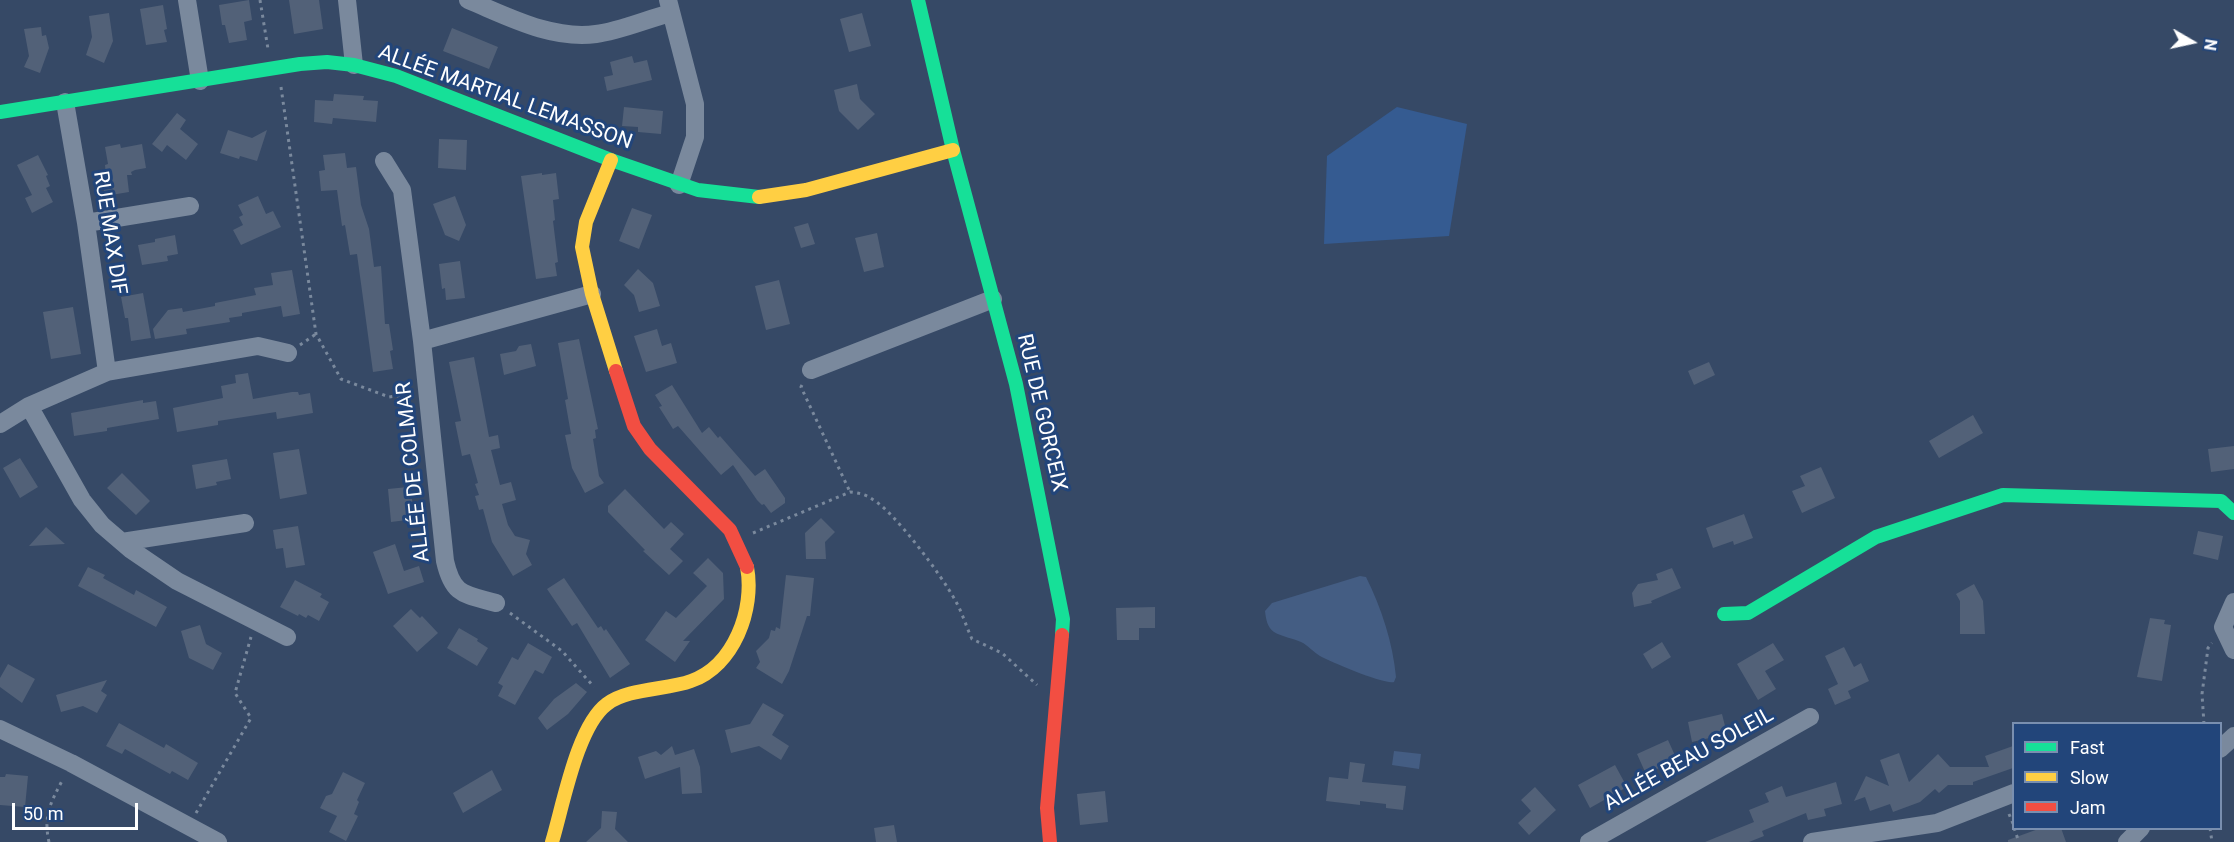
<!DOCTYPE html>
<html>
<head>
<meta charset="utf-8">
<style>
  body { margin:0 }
  #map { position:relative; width:2234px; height:842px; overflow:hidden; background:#364966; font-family:Roboto,sans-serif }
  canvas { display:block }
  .legend { position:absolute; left:2012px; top:722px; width:210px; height:108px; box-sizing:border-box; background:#22457a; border:2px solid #7a8faf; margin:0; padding:8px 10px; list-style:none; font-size:18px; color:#fff }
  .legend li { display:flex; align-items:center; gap:12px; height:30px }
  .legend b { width:30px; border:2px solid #7a8faf }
  .north { position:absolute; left:2162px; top:12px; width:60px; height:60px; -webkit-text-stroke:4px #22457a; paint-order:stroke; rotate:99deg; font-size:16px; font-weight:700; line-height:24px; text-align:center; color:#fff }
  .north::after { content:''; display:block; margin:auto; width:21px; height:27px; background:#fff; clip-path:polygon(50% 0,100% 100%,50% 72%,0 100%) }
  .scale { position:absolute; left:12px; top:803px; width:126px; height:27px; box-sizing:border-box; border:3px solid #fff; border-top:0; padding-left:8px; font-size:18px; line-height:21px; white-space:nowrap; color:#fff; -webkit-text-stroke:4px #22457a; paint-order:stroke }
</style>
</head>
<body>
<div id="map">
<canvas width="2234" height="842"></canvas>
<ul class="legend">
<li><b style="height:8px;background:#16e098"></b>Fast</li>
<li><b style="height:8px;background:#ffcf43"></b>Slow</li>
<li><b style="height:8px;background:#f24e42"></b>Jam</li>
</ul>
<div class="north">N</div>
<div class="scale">50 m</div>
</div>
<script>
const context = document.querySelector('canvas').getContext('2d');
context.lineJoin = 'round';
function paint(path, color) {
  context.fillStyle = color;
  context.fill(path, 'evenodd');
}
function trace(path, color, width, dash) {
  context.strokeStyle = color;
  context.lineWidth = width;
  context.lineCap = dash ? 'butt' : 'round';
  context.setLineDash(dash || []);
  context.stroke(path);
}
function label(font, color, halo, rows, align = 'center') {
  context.font = font + ' Roboto,sans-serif';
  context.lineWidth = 6;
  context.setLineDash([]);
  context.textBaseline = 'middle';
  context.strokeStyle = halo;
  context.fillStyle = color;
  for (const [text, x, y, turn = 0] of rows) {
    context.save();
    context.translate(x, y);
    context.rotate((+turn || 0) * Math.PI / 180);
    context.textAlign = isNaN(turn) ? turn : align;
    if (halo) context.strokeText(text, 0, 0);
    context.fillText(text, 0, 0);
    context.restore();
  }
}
paint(new Path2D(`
  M1397,107L1467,124L1449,236L1324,244L1327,156Z`), '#355b91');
paint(new Path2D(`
  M1360,576L1366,577C1381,607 1393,643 1396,677L1394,682C1385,685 1331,662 1320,656C1313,652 1308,645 1301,642C1293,638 1282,637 1274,632C1267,627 1266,619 1265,611L1272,603Z
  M1394,751L1421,754L1419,769L1392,765Z`), '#445d83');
paint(new Path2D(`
  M249,0L252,20L244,22L247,40L229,43L225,25H222L219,5Z
  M289,0H319L323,29L294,34Z
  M163,5L167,29L164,30L167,42L146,45L140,9Z
  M109,13L113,41L104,63L86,55L92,37L89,16Z
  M862,13L871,46L849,52L840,19Z
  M41,27L42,36L46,35L49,48L40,73L24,67L29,56L24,29Z
  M452,28L498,47L489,69L443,51Z
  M632,56L634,63L647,60L652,80L607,91L604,77L613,75L610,62Z
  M857,84L860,99L875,114L858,130L839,111L834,90Z
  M334,94L364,96L363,100L378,101L376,122L333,118L332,124L314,122L315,100L333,101Z
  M624,107L663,111L661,134L638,132V127L622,126Z
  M177,113L186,120L180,129L198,144L186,160L167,145L162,152L152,144Z
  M228,130L252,138L267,130L257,161L240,156L239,159L220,153Z
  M439,139L467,140L466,170L438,168Z
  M120,144L121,148L142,144L146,168L135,170L131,172L132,175H127L129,192L105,196L101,176L106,175L105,165L108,164L105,147Z
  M345,153L347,168L356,167L361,205L369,229L374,267L381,266L385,324H389L393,350L390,351L393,369L373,372L357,254L350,255L345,225L342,226L337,190L321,191L319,171L325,170L323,155Z
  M38,155L48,175L46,176L50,186L46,188L53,202L32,213L25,198L32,195L17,165Z
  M542,173V175L556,173L559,199L553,200L555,220L553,221L558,262L555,263L557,276L536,279L521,176Z
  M258,196L266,214L273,211L281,227L241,245L233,230L243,225L239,217L243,215L238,205Z
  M455,196L466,225L459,241L445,235L433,204Z
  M632,208L652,215L639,249L619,241Z
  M808,223L815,244L801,248L794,227Z
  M877,233L884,267L864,272L855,238Z
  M175,235L178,254L167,256L168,261L142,265L138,245L155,242V239Z
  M460,261L465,298L446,300L445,288L442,289L439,264Z
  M638,269L653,283L660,306L639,312L634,295L624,285Z
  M292,270L300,314L283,317L281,306L242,313V316L229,318L230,322L186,329L187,334L155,339L153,329L168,310L182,308L183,312L215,306V303L256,295L254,288L273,285L271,273Z
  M779,280L790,324L766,330L755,286Z
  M143,293L151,338L131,341L128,318H125L121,297Z
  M73,307L81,354L51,359L43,312Z
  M657,329L662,346L671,343L677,363L646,372L634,336Z
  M579,339L598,429L595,430L596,438L593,439L599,476L604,483L585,493L572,468L565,435L571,434L565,400L568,399L558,343Z
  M531,344L536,366L504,375L500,354L516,351L519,346Z
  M474,357L489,437L498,435L500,448L491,450L500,485L511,482L516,500L502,504L508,525L515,536L530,540L526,554L532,565L513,576L492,542L483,509L479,510L475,496L479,495L475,484L478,483L470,454L462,456L455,422L461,421L449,362Z
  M1709,362L1715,375L1694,385L1688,371Z
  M248,373L253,399L292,392H298L299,395L310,393L313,413L277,419L276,412L218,421V425L177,432L173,408L223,398L221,386L236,383L235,375Z
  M672,385L702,433L709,427L718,438L720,436L755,476L765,469L785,498V503L771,513L764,504L762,505L757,500L733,465L721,475L678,426L673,429L659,407L662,406L655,395Z
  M143,400V403L156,401L159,419L107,428V431L74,436L71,413Z
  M1973,415L1983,433L1939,458L1929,441Z
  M2234,446V469L2211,472L2208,449Z
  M299,449L307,494L280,499L273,453Z
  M20,458L38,487L20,498L3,468Z
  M227,459L231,479L216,482L217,485L196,489L192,465Z
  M1821,467L1835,498L1802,513L1792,491L1805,486L1800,476Z
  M122,473L150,501L136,515L107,488Z
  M408,487L409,499H412L415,519L391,522L388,489Z
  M625,489L664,529L671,522L684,534L670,549L683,561L669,575L643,551L645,550L608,512V506Z
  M1744,514L1753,538L1734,545L1733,541L1713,548L1706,528Z
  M821,518L835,532L825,542L826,559H806L805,533Z
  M298,526L305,565L286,568L283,548L276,549L273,530Z
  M46,527L65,544L29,546Z
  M2198,531L2223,536L2218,560L2193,554Z
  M395,544L404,571L419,566L424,582L388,594L373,552Z
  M708,558L723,573L724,599L683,641H690L675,662L645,640L666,611L676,618L707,586L693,573Z
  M88,567L105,575L103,578L134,595L136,590L167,607L156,627L78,586Z
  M1672,568L1681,588L1651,601L1652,603L1634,607L1632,593L1638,584L1658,580L1656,574Z
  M786,575L814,578L810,616H807L789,671L782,684L756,668L760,662L756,651L769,638L771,630L775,631L776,627L780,629Z
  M564,578L598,628L601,626L604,631L606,629L630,664L610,678L577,623L572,626L547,589Z
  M295,580L322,594L320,597L329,602L319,621L308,615L306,618L299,614L298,616L280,607Z
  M1974,584L1983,601L1985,634H1960V601L1956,594Z
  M1155,607V628H1139V640H1117L1116,608Z
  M411,609L420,618L422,616L438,633L417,652L393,626Z
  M2150,618L2165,620L2164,624L2171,625L2162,681L2137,677Z
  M200,625L206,644L222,653L213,670L189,658L181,631Z
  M459,628L478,639L477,641L488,648L477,666L447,648Z
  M1662,642L1671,657L1652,669L1643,654Z
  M528,643L552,657L543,674L535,670L515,705L498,696L503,686L498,683L512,657L518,660Z
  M1773,643L1784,660L1765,671L1776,689L1758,700L1737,664Z
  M1844,647L1854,667L1861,663L1869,681L1848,691L1851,698L1835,705L1828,689L1838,684L1825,656Z
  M8,664L35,679L22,703L0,687V678Z
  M107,680L101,691L107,695L97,713L83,706L61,712L56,695Z
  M576,683L587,692L568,714L547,730L538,718L554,699Z
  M763,703L784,715L772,735L789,746L781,760L759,746L731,753L725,730L750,724Z
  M1722,714L1727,734L1692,742L1688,722Z
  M119,723L164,748L166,744L198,763L188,780L172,771L170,774L125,749L122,754L106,746Z
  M1668,740L1677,760L1646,774L1637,754Z
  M672,746L675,755L694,749L700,767L702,793L682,794L680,767L645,779L638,757L656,751L661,755Z
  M2013,746V768L1973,782V785H1948L1939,793L1935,789L1920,802L1893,812L1890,804L1870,811L1865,797L1854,801L1866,776L1889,786L1880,760L1899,753L1909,782L1938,754L1950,767H1989L1985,756Z
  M1350,762L1365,764L1362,782L1406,786L1403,810L1386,808V804L1360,801V805L1326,801L1329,777L1348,779Z
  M1615,765L1627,787L1590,808L1578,785Z
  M492,770L502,790L463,813L453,793Z
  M343,772L365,783L357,800L359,802L354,814L358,816L346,841L329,832L337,816L320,808L326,796L332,794Z
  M6,774L28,776L25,807L0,805V777H5Z
  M1836,782L1842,804L1824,809L1826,816L1808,820L1806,813L1762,831L1764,836L1749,842H1705L1754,822L1749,810L1769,802L1765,793L1782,786L1786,797Z
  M1535,787L1556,810L1529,835L1518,823L1531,811L1521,800Z
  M1105,791L1108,822L1080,825L1077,794Z
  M602,811L617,812L615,829L628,842H586L601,828Z
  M894,825L897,842H876L874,828Z
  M2041,828H2061L2066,842H2008V840Z`), '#526178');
trace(new Path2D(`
  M260,0L268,49
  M281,87L316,334L341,379L389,397L411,394
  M300,345L316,334
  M802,385L801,387L850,492
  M753,533L850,492C858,493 865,494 872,499C894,511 942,576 955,600C962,612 966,626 972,639L1002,653L1037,685
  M510,613L562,651L594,687
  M2204,724L2202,694L2208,648L2212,643
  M196,813L251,718L235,693L251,637
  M2009,814L2014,826
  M2014,828L2019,842
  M2210,828L2212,842
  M49,842C43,815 51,802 63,779`), '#7a899d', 3, [3, 4.5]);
trace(new Path2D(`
  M187,0L200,81
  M347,0L354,65
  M468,0C507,16 551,40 596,34C620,31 647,19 671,13
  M668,0L695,104V137L679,185
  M65,102L86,223L107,372
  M384,161L402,190L422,341L445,561C453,596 464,594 496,603
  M86,223L190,206
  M422,341L592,294
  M811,370L993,299
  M29,406L82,500L102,525L130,549L177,581L287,637
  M0,424L29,406L107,372L258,346L288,353
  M122,542L245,523
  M2234,602L2223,627L2234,650
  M0,729L71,763L218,842
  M2220,749L2234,736
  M1589,842L1810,717
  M1812,842L1937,823L2014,793
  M2127,842L2141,828`), '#7a899d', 18);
trace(new Path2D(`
  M918,0L953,150L1016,384L1063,619L1062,635
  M0,112L300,64L327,62L354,65L396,76L611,160L698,190L759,197
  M1724,614L1748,613L1876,537L2003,495L2221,501L2234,513`), '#16e098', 14);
trace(new Path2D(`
  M611,160L586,222L582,247L592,294L616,371
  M759,197L806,190L953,150
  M552,842C563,806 577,726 607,704C628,688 667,690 691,681C734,666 755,609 747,567`), '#ffcf43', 14);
trace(new Path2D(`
  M616,371L634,426L650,449L730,530L747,567
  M1050,842L1047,808L1062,635`), '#f24e42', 14);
label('21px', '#fff', '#22457a', [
  ["ALLÉE MARTIAL LEMASSON",505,98,20],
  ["RUE MAX DIF",109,233,81],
  ["RUE DE GORCEIX",1041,413,77],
  ["ALLÉE DE COLMAR",414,472,-96],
  ["ALLÉE BEAU SOLEIL",1689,760,-29]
]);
</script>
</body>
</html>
